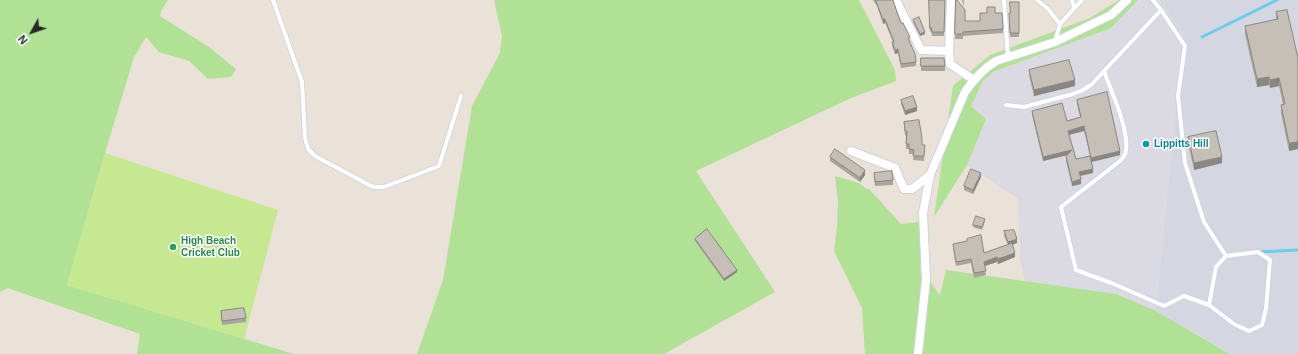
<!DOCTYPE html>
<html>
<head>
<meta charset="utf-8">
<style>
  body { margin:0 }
  #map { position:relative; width:1298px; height:354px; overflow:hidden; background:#eae2d8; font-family:Arial,sans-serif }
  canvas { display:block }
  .north { position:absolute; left:12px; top:12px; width:40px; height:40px; -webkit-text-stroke:3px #fff; paint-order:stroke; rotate:230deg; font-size:11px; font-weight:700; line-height:16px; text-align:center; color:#272727 }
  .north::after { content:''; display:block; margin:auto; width:14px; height:18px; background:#272727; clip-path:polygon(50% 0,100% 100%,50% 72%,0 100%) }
</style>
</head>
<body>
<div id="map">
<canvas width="1298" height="354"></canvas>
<div class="north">N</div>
</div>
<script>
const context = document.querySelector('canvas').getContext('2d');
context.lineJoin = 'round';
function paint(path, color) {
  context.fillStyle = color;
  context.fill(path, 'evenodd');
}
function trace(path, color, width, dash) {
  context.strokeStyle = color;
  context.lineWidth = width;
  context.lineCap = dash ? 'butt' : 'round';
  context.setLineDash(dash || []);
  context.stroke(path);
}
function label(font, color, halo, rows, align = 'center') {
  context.font = font + ' Arial,sans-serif';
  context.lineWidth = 3;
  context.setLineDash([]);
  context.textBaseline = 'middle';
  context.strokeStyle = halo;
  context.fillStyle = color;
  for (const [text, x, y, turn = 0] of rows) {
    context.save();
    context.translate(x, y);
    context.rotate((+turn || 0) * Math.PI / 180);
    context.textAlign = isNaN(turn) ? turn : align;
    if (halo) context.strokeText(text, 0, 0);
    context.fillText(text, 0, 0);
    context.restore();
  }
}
paint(new Path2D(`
  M1138,0H1160L1183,33L1156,311L1116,294L1025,282L1020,258L1018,199L967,165L986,119L971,106L983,81L993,72L1111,28Z`), '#dbd9e2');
paint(new Path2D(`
  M1160,0H1298V354H1231L1156,311L1183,33Z`), '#d4d6e2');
paint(new Path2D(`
  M0,0H168L161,11L160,16L209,47L236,69L231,77L208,79L189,61L159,52L146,37L134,57L105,153L67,285L294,354H137L140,334L8,288L0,292Z
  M494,0H859L895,70L896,81L851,98L696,171L775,292L664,354H417L443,280L472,106L500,53L502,36Z
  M1119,0H1138L1111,28L993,72L983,81L971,106L986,119L967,165L934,217L953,86L990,55L1090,18Z
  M835,176L859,183L865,188L870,190L901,224L926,221L928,245L920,268L940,295L946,270L1116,294L1156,311L1230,354H865L862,308L834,251L837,226L838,202Z`), '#b0e194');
paint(new Path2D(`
  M105,153L278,210L244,339L67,285Z`), '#c5e890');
trace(new Path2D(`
  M1202,37L1277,0
  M1258,252L1298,250`), '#6acdec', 3);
const service = new Path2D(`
  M273,0L302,82L305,138L308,149L315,156L371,186L376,187H384L439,166L461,96
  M1004,0L1008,57
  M1037,0L1048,9L1060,24
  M1072,0L1074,8
  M1153,0L1161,10
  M1055,42L1060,24L1082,0
  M1104,71C1111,91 1129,129 1126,150C1126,154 1123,158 1120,161L1061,207L1076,270L1114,284L1164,306L1184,296L1209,305
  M1006,105L1024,107L1073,94L1083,90L1092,84L1161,10L1185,46L1178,96L1185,163L1204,222L1226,256L1258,252L1270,260L1266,309L1262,325L1249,331L1234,324L1209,305L1216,267L1226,256`);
const minor = new Path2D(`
  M896,0L921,50L949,51L950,64L974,80
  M949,51L951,0
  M851,151L895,168L904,189H912L930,175
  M918,354L926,280L923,213L930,175L965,92C974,79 983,69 996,61L1055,42L1111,15L1127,0`);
trace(service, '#cdd2e0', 5.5);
trace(minor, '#cdd2e0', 10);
trace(service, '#fff', 4);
trace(minor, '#fff', 8);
paint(new Path2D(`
  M873,0H893L900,21L910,41L916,62V66L901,68L898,53L895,54L892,46V42H893L885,23L883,24L877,6Z
  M929,0H945L944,36H932L931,31L930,32Z
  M956,0L965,21H980L987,13H995L1003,29V33L963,36V39H955Z
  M962,0H964V7Z
  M1019,2V37H1010L1009,13H1010Z
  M1276,12L1298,58L1289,151L1281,113V105L1283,104L1279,86L1270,88L1269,85L1257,87L1245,34V26L1276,20Z
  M913,20L925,34L920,36L913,22Z
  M921,58L945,66V71H921Z
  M1029,70L1075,86L1034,96L1029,75Z
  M901,100L917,111L905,115L901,104Z
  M1077,100L1120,155L1092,162L1093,173L1080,176L1081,184L1072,186L1066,161V156L1067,155L1043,161L1032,115V111L1067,121L1080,117L1077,104ZM1084,131L1090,156L1076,159L1069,135Z
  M904,122L922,145H925L924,161L913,160L914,154H909V149H906V135L905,136Z
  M1188,137L1222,163L1194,170L1188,143Z
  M830,157L865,175L860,182L830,161Z
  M874,173L893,180V185L875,186Z
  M981,177L973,194L964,190V186Z
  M985,221L982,230L973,227V225Z
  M1004,231L1017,243L1012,245L1015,257L998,264L997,262L985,266L986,275L974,278L971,263L956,266L953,248V244L967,242V239L984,253L1008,245L1004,236Z
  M695,239L737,272L724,281L695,241Z
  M221,311L246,318V322L222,325Z`), '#a9a49e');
paint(new Path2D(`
  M883,19H885V23L883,24Z
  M925,32V34L920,36V34Z
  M898,49V53L895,54V50Z
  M1269,77V85L1257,87V79Z
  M1279,78V86L1270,88V80Z
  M1075,80V86L1034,96V90Z
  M917,107V111L905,115V111Z
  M1084,126V131L1068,135V131Z
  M1298,142V149L1289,151V143Z
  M1072,150V154L1043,161V157Z
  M1120,151V155L1091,162V158Z
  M1222,157V163L1194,170V163Z
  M1093,169V173L1079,176V172Z
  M865,170V175L860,182V178Z
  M981,173V177L973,194V190Z
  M1081,179V184L1072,186V182Z
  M1017,239V243L1008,246V242Z
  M1015,253V257L998,264V259Z
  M997,257V262L984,266V262Z
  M737,270V272L724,281V279Z`), '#8a8681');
const building = new Path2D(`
  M876,0H893L900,21L902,24L903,23L910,37L908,38L915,54L916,62L901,64L898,49L895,50L892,42H894L885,19H883Z
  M929,0H945L944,32H932L931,27L930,28Z
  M956,0H957L965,10V21H980V13H987V7H995V13H1002L1003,29L963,32V34H955Z
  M1010,2H1019V33H1010L1009,13H1010Z
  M1287,10L1298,58V142L1289,143L1281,105L1285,104L1279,78L1270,80L1269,77L1257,79L1245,26L1278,19L1276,12Z
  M919,17L925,32L920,34L913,20Z
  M921,58H944L945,66H921Z
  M1069,60L1075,80L1034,90L1029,70Z
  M1107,92L1120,151L1091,158L1084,126L1068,131L1076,159L1090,156L1093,169L1079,172L1081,179L1072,182L1066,156L1072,150L1043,157L1032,111L1062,103L1067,121L1081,117L1077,100Z
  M913,96L917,107L905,111L901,100Z
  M919,120L922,138V145H925L924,156H913L914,150L909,149V144H906L907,131H905L904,122Z
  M1216,131L1222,157L1194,163L1188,137Z
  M835,149L865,170L860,178L830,157Z
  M971,169L981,173L973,190L964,186Z
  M892,171L893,180L875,182L874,173Z
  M976,216L985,219L982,227L973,225Z
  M707,229L737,270L724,279L695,239Z
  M1014,230L1017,239L1008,242L1004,231Z
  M981,235L984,253L1012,243L1015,253L998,259L997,257L984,262L986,271L974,273L971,259L956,262L953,244L967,241V239Z
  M244,308L246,318L222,321L221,311Z`);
paint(building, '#c5bfb8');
trace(building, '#8a8681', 1);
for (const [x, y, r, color] of [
  [1146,144,4,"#0f9aa8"],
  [173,247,4,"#2e9e5b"]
]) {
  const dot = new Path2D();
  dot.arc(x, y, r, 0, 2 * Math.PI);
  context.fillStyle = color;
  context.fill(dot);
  trace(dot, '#fff', 1.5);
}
label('bold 10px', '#0d838f', '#fff', [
  ["Lippitts Hill",1154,144]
], 'left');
label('bold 10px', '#27864d', '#fff', [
  ["High Beach",181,241],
  ["Cricket Club",181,253]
], 'left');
</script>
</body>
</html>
